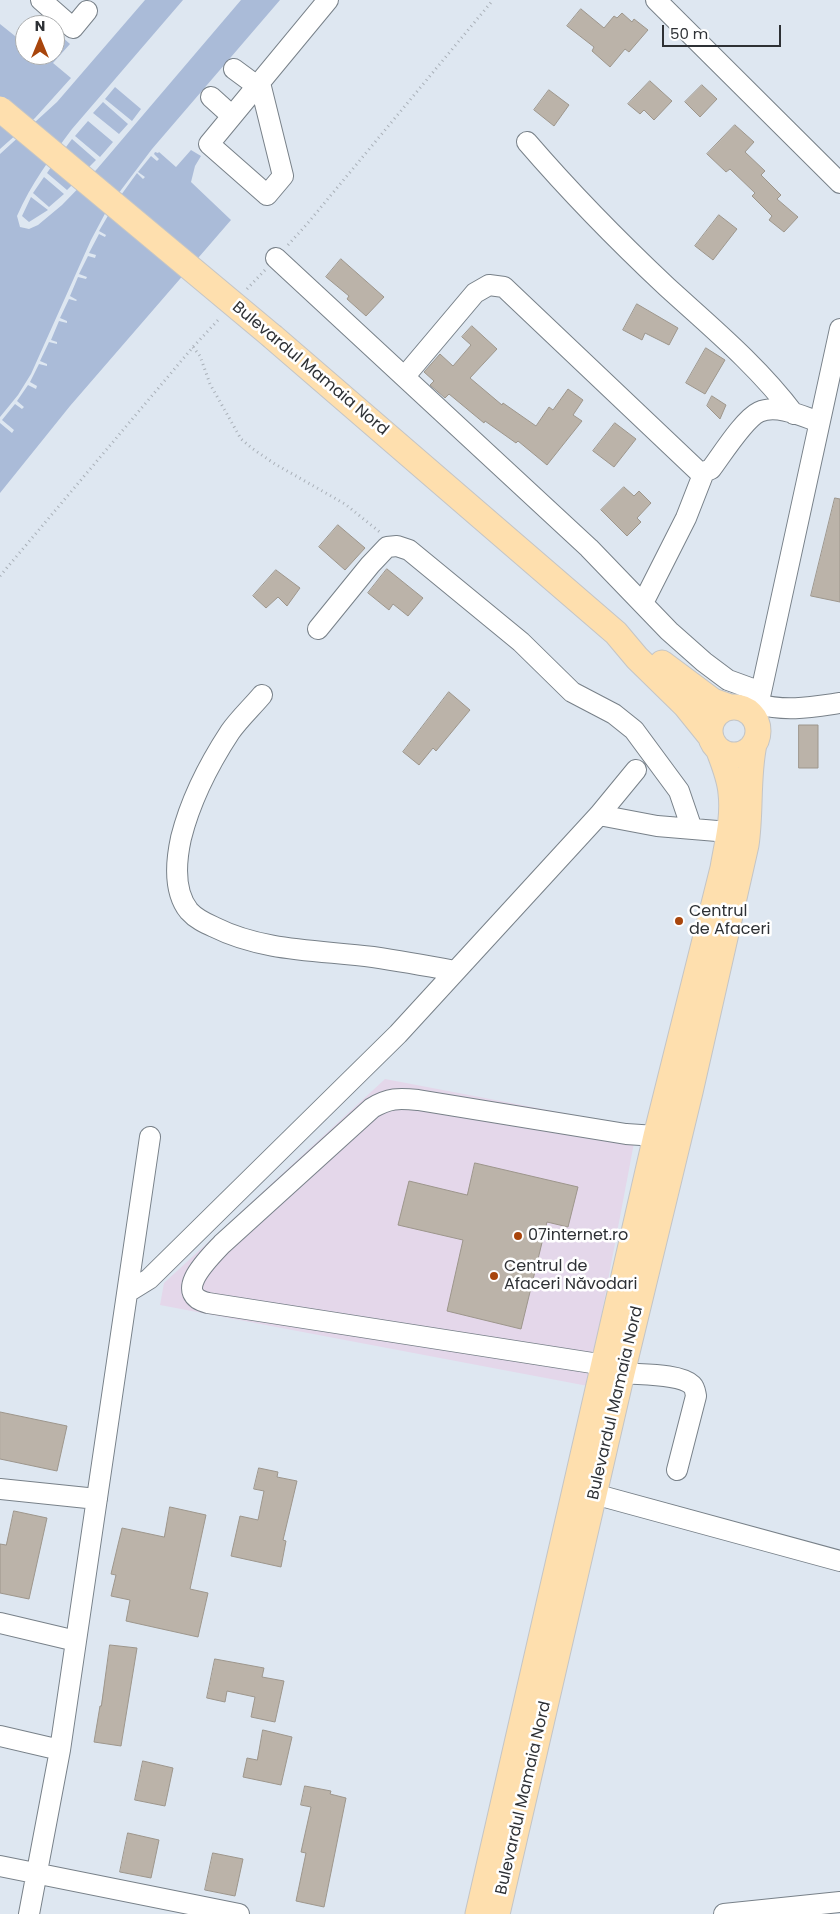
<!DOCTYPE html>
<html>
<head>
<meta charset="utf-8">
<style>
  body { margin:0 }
  #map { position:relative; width:840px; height:1914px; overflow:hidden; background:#dee7f1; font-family:Poppins,sans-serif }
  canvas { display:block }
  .north { position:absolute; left:15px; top:15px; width:50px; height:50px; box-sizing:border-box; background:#fff; border:1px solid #abadae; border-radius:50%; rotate:0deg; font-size:14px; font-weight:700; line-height:20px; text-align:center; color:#2e3135 }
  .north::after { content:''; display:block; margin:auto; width:18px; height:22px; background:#a8450c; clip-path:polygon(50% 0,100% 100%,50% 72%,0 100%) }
  .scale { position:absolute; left:662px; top:25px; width:119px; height:22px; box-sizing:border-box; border:2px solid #2e3135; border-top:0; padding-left:6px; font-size:15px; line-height:18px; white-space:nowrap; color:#2e3135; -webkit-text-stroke:4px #fff; paint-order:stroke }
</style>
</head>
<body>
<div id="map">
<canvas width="840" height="1914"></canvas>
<div class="north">N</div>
<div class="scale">50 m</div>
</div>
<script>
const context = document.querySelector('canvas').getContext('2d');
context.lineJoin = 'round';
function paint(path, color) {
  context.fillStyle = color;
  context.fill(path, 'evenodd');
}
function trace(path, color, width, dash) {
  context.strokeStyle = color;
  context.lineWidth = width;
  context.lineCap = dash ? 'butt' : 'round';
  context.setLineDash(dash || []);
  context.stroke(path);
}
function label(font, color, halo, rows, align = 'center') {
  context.font = font + ' Poppins,sans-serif';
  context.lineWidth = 5;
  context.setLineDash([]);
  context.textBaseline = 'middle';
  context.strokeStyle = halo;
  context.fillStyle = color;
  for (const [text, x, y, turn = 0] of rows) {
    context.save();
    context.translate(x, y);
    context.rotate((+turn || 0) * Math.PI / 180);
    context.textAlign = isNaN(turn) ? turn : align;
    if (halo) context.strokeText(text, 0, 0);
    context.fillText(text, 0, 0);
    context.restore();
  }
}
paint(new Path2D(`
  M385,1079L637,1127L588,1386L160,1305L164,1283Z`), '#e4d7ea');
paint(new Path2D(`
  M145,0H183L72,129C51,157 31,184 17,216L20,227L29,229L38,225L62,205L97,169L241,0H280L152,149L109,206L91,240L31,374L18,395L0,417V154L57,102Z
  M0,24L25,44V55H55V41L61,36L70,44L53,63L71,78L35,118L0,149Z
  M115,87L141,109L132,121L105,99Z
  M103,102L128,124L119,134L93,113Z
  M88,121L113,142L100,157L75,136Z
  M72,139L96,160L82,174L60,155Z
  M191,150L201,156L195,166L191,182L231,220L70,406L0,493V423L12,433L14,430L2,420L15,404L22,409L24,407L17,401L28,385L36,389L37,386L30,382L39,364L47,366V364L40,361L49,342L57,344V342L51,340L59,321L67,323V321L60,318L69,299L76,301L77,300L70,296L78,277L86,279L87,277L79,274L88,256L95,258L96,255L89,253L99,234L105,237L106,235L99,231L116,202L137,173L143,179L145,177L138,172L151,156L157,161L159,159L154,154L155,152L158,153L159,152L176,167Z
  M58,157L80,177L67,190L47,173Z
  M44,177L64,194L49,207L33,193Z
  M31,197L48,210L29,222L22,216Z`), '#aabbd8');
const building = new Path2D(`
  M581,9L604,28L614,16L617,18L622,13L632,22L634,19L648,30L629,52L625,49L610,67L592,51L594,47L567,26Z
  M650,81L672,101L654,120L644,110L640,114L628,104Z
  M702,85L717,99L700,117L685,102Z
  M549,90L569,105L554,126L534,110Z
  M735,125L754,142L745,152L765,171L761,175L781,195L777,199L798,217L784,232L769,220L772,216L752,196L755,193L730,169L726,172L707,154Z
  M719,215L737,229L713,260L695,246Z
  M341,259L384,297L366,316L347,299L349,296L326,277Z
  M637,304L678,328L669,345L645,333L642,340L623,330Z
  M472,326L497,349L470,378L502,405L503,403L536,426L549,407L553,410L568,389L583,400L573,415L582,421L547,465L518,441L516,443L485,421L484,423L449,394L445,398L430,385L434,381L424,372L440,354L453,366L471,345L462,337Z
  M706,348L725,360L705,394L686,383Z
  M712,396L726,405L720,419L707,406Z
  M615,423L636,439L614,467L593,451Z
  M624,487L634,496L639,491L651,503L637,518L641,522L627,536L601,510Z
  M835,498L840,499V602L811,596Z
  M338,525L365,548L345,570L319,547Z
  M387,569L423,598L408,616L393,604L389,610L368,593Z
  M276,570L300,588L287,606L278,597L266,608L253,596Z
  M449,692L470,710L436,751L433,748L419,765L403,752Z
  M799,725H818V768H799Z
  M475,1163L578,1187L568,1227L547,1222L521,1329L447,1311L463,1240L398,1225L409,1181L467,1195Z
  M0,1412L67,1426L57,1471L0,1459Z
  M259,1468L278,1472L277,1477L297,1481L283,1540L286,1541L281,1567L231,1556L240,1516L258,1520L264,1491L254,1489Z
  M170,1507L206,1515L190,1589L208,1593L198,1637L126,1621L130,1600L111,1596L116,1575L111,1574L122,1528L164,1537Z
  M14,1511L47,1518L29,1599L0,1593V1544L6,1545Z
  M110,1645L137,1648L121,1746L94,1742L100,1706H101Z
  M215,1659L264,1668L262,1677L284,1681L275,1722L251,1717L255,1697L227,1691L225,1702L207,1698Z
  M263,1730L292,1737L281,1785L243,1777L247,1758L257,1760Z
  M143,1761L173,1768L165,1806L135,1800Z
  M305,1786L331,1791L330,1794L346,1798L324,1907L296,1901L306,1853L301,1852L311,1807L301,1805Z
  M128,1833L159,1840L151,1878L120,1872Z
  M213,1853L243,1859L235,1896L205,1890Z`);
paint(building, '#bbb3a9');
trace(building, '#9d968c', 1);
const minor = new Path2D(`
  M41,0L73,28L87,11
  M656,0L840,183
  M234,69L257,86
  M260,83L283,176L267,195L209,144L328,0
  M211,97L232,116
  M527,142C571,193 618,241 667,287C711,327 758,366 794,414
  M276,258L589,548L669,631L704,662L728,680L761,692
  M405,376L475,293L489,285L504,287L698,471L704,472L711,469C721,456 744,419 759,412C777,404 802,416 819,422
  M643,603L686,518L704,472
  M318,629L370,565L387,547L397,546L409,550L521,642L572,692L614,714L634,730L679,791L692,829
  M262,695C252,707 239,719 230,732C209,764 190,802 181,838C176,861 173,891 189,911C196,919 205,923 214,927C264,952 320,950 373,957C400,961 428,966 455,971
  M758,704C786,712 812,707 840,703
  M752,715L758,704L761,692L840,329
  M599,815L657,826L729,832
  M128,1292L149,1279L398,1034L599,815L636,770
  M605,1365L208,1303C171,1294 208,1259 222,1244L372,1108C389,1098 398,1098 418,1100L626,1134L656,1136
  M622,1373C639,1375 679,1373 692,1385C695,1388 695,1391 696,1396L677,1470
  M0,1489L97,1499
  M594,1494L840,1561
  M0,1623L76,1641
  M0,1736L60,1750
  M0,1866L239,1914
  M29,1914L60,1750L150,1137
  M724,1914L840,1902`);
const major = new Path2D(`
  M273,337L616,633L637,658L685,705L710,736
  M662,663L713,701L730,707
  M710 731a24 24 0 1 1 48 0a24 24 0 1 1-48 0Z
  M478,1914L656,1136L723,868C727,844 734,818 731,793C730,779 724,764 719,751
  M497,1914L622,1373L690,1092L746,845C751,812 747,778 754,744`);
trace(minor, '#788189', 22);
trace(major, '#c4c5c6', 27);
trace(new Path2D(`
  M288,245L307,224L493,0
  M247,289L265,270
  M193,347L200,356L210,384L241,439L253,449L275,464L345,504L381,533
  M0,576L193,347L220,318`), '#a9b0b8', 3, [1, 4]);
trace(minor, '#fff', 20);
trace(major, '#fedfae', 25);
const majorBridge = new Path2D(`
  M0,109L273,337`);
trace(majorBridge, '#c4c5c6', 27, []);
trace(majorBridge, '#fedfae', 25);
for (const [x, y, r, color] of [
  [679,921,5,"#a8450c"],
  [518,1236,5,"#a8450c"],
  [494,1276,5,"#a8450c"]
]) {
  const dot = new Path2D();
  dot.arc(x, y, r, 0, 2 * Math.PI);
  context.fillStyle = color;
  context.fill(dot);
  trace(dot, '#fff', 2);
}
label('16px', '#2e3135', '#fff', [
  ["Bulevardul Mamaia Nord",310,369,40],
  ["Bulevardul Mamaia Nord",616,1403,-77],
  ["Bulevardul Mamaia Nord",524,1798,-77]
]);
label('16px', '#2e3135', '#fff', [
  ["Centrul",689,912],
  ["de Afaceri",689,930],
  ["07internet.ro",528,1236],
  ["Centrul de",504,1267],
  ["Afaceri Năvodari",504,1285]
], 'left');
</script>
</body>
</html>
